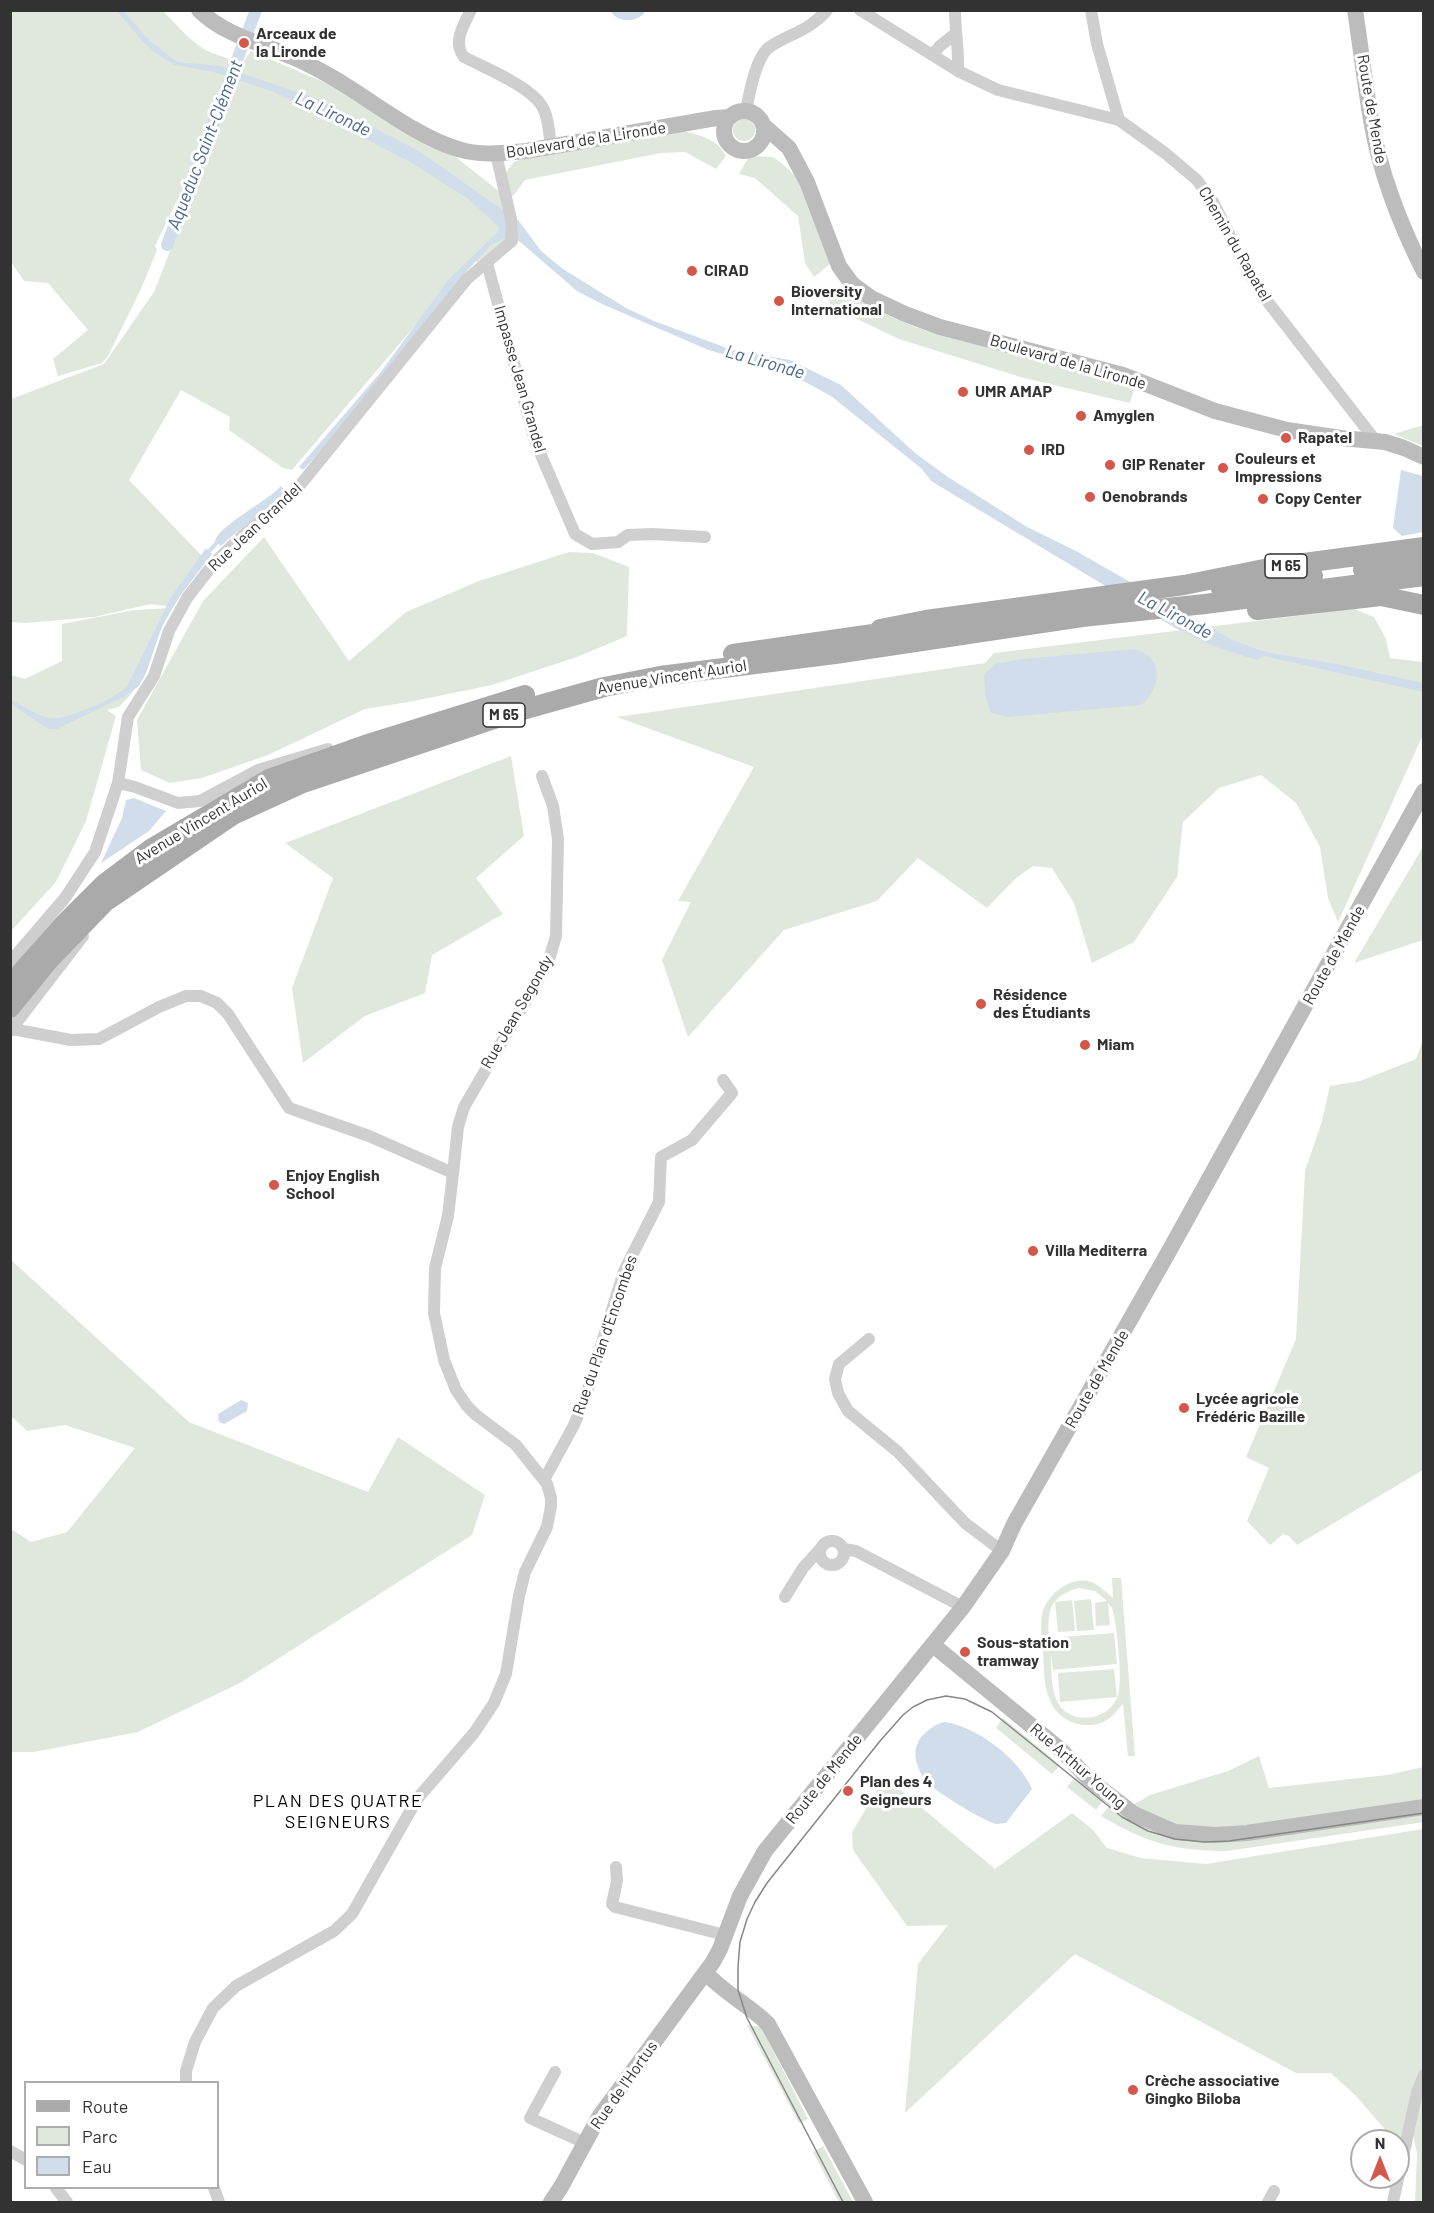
<!DOCTYPE html>
<html>
<head>
<meta charset="utf-8">
<style>
  body { margin:0 }
  #map { position:relative; width:1434px; height:2213px; overflow:hidden; background:#fff; font-family:Barlow,sans-serif }
  canvas { display:block }
  .frame { position:absolute; inset:0; border:12px solid #323232; pointer-events:none }
  .legend { position:absolute; left:24px; top:2081px; width:195px; height:108px; box-sizing:border-box; background:#fff; border:2px solid #adadad; margin:0; padding:8px 10px; list-style:none; font-size:18px; color:#323232 }
  .legend li { display:flex; align-items:center; gap:12px; height:30px }
  .legend b { width:30px; border:2px solid #adadad }
  .north { position:absolute; left:1350px; top:2129px; width:60px; height:60px; box-sizing:border-box; background:#fff; border:2px solid #adadad; border-radius:50%; rotate:0deg; font-size:16px; font-weight:700; line-height:24px; text-align:center; color:#323232 }
  .north::after { content:''; display:block; margin:auto; width:21px; height:27px; background:#d3574b; clip-path:polygon(50% 0,100% 100%,50% 72%,0 100%) }
</style>
</head>
<body>
<div id="map">
<canvas width="1434" height="2213"></canvas>
<div class="frame"></div>
<ul class="legend">
<li><b style="height:8px;background:#aaa"></b>Route</li>
<li><b style="height:16px;background:#e0e8dd"></b>Parc</li>
<li><b style="height:16px;background:#d1ddea"></b>Eau</li>
</ul>
<div class="north">N</div>
</div>
<script>
const context = document.querySelector('canvas').getContext('2d');
context.lineJoin = 'round';
function paint(path, color) {
  context.fillStyle = color;
  context.fill(path, 'evenodd');
}
function trace(path, color, width, dash) {
  context.strokeStyle = color;
  context.lineWidth = width;
  context.lineCap = dash ? 'butt' : 'round';
  context.setLineDash(dash || []);
  context.stroke(path);
}
function label(font, color, halo, rows, align = 'center') {
  context.font = font + ' Barlow,sans-serif';
  context.lineWidth = 6;
  context.setLineDash([]);
  context.textBaseline = 'middle';
  context.strokeStyle = halo;
  context.fillStyle = color;
  for (const [text, x, y, turn = 0] of rows) {
    context.save();
    context.translate(x, y);
    context.rotate((+turn || 0) * Math.PI / 180);
    context.textAlign = isNaN(turn) ? turn : align;
    if (halo) context.strokeText(text, 0, 0);
    context.fillText(text, 0, 0);
    context.restore();
  }
}
paint(new Path2D(`
  M10,11H163L187,36L205,50L242,64L251,51L326,83L453,155L500,192L507,239L482,263L473,261L424,315L292,470L283,468L229,430L230,417L181,390L129,480L203,557L173,607L151,604L94,617L26,623L11,622V399L104,364L154,292L193,192L183,188L155,246L157,250L141,289L108,356L102,363L58,376L53,359L88,330L48,283L24,281L11,262Z
  M733 130a11 11 0 1 1 22 0a11 11 0 1 1-22 0Z
  M683,131C702,136 716,138 726,156L716,169L685,152L661,153L525,180L510,200L505,173L514,162L525,158Z
  M749,156L773,157L784,165L797,178L830,264L814,277L805,263L798,216L755,178L739,174Z
  M842,286C891,325 938,335 997,350C1043,361 1089,374 1135,386L1130,403L1024,378L899,339L830,306L829,297Z
  M1423,425V446L1394,434Z
  M264,537L349,661L406,612L479,581L569,552L593,553L629,567L627,636L577,657L492,685L409,702L365,709L268,755L202,778L170,783L141,770L137,720L203,601Z
  M171,608L132,693L119,707L107,710L116,716L86,821L56,882L11,931V675L25,679L62,661V624L134,610Z
  M1354,609L1374,617L1386,639L1390,658L1423,662V735L1338,922L1328,898L1320,847L1296,803L1261,775L1219,788L1183,822L1177,877L1134,942L1092,963L1074,903L1052,868L1033,866L1015,879L987,908L918,858L877,901L784,930L688,1037L662,960L691,902L678,901L754,767L617,717L985,663L994,653Z
  M511,756L524,836L476,878L503,914L432,955L425,993L365,1016L303,1063L292,988L333,878L285,843Z
  M1423,847V940L1354,963Z
  M1423,1040V1470L1297,1545L1289,1536L1283,1534L1270,1545L1247,1521L1269,1468L1246,1457L1296,1339L1305,1171L1322,1121L1330,1086L1360,1081L1416,1059Z
  M10,1259L189,1422L368,1492L398,1437L485,1495L472,1535L240,1683L138,1732L34,1752H11V1529L31,1542L67,1532L135,1448L65,1425L27,1431L11,1416Z
  M1112,1578H1121L1135,1756H1128L1123,1704C1118,1709 1113,1716 1107,1720C1086,1732 1058,1722 1050,1700C1043,1685 1044,1667 1043,1651C1042,1639 1040,1626 1042,1614C1047,1595 1070,1575 1091,1582C1100,1585 1106,1592 1113,1598ZM1079,1588L1095,1591L1107,1601L1095,1603L1096,1626L1110,1625L1108,1603L1112,1608C1117,1623 1123,1683 1118,1696C1108,1722 1068,1727 1056,1699C1051,1685 1051,1668 1051,1653L1053,1670L1117,1664L1114,1633L1049,1638C1047,1610 1050,1596 1079,1588Z
  M1091,1599L1094,1630L1077,1631L1074,1601Z
  M1072,1600L1075,1631L1058,1632L1055,1602Z
  M1114,1669L1117,1697L1060,1702L1058,1673Z
  M1003,1718L1060,1765L1052,1774L996,1728Z
  M1259,1756L1269,1788L1387,1775L1423,1767V1799L1265,1824L1194,1829L1159,1821L1131,1806L1150,1795L1228,1771Z
  M885,1777L995,1869L1072,1813L1093,1830L1107,1848L1141,1858L1206,1864L1423,1829V2202H1415L1417,2154L1412,2129V2148L1389,2134L1356,2096L1331,2073H1296L1075,1954L905,2113L918,1964L948,1925L907,1926L853,1850L852,1832Z
  M1075,1777L1104,1800L1096,1810L1067,1787Z
  M1112,1802L1173,1835L1423,1810L1424,1822L1227,1851C1175,1851 1146,1843 1101,1816Z
  M747,2025L761,2027L808,2119L799,2123Z
  M823,2146L853,2202H839L813,2152Z`), '#e0e8dd');
paint(new Path2D(`
  M117,11H123L150,41L177,62L220,66L320,100L417,150L519,221L541,251L563,269L626,308L654,321L732,350L790,360L841,385L915,453L948,477L1027,527L1076,551L1232,640L1266,652L1332,663L1423,683V692L1264,656L1257,660L1213,646L1177,629L931,481L922,469L831,396L783,370L747,362L706,349L602,304L577,291L519,241L508,234L507,238L491,245L466,272L319,453L303,470L299,467L380,373L449,279L499,231L498,226L467,198L410,162L322,116L272,91L213,72L175,65L157,54L144,43Z
  M1401,470L1423,476V532L1402,536L1393,528Z
  M281,486L286,492C267,513 241,526 221,546L215,541C219,525 267,502 281,486Z
  M206,548L212,554L180,596L162,626L146,673L139,686L125,696L57,729H48L11,704L10,700C23,705 36,715 49,718C68,721 112,699 127,687L171,597Z
  M1135,649C1140,651 1148,654 1151,658C1163,673 1154,695 1141,705L1008,717L991,713L986,699L984,675L995,664L1023,659Z
  M134,798L166,811L149,831L101,863L122,818L126,800Z
  M241,1400L248,1403L247,1411L224,1424L219,1422L218,1414Z
  M944,1722C976,1726 1020,1759 1032,1789L1006,1823C1002,1823 999,1824 996,1824C984,1821 932,1790 925,1780C916,1767 911,1751 921,1737C928,1730 935,1724 944,1722Z`), '#d1ddea');
trace(new Path2D(`
  M206,555L219,540`), '#d1ddea', 4);
trace(new Path2D(`
  M617,10C623,16 632,15 639,10
  M167,245L256,10`), '#d1ddea', 12);
trace(new Path2D(`
  M471,10C464,25 452,42 464,57C485,68 530,86 542,106C549,118 549,134 551,147
  M860,10L958,71L998,90L1119,120L1165,153L1197,180L1213,202L1244,264L1264,297L1375,440
  M955,10C955,31 959,51 958,71
  M1091,10L1097,44L1119,120
  M932,55L940,46L955,34
  M746,111C749,94 756,55 771,46C792,33 810,30 827,10
  M487,263L535,441L575,534L592,544L618,542L628,535L653,534L705,537
  M118,783L135,787L178,803L200,801L258,770L328,749
  M10,962L65,898L95,852L118,783L128,717L154,676L169,631L187,598L214,563L243,535L279,507L301,484L467,279L512,241L511,219L496,154
  M12,1029L71,1040L99,1039L159,1007L186,996H201L217,1003L228,1014L289,1108L369,1136L453,1173L448,1216L435,1268L434,1313L444,1360L456,1390L467,1406L476,1415L516,1445L547,1484L551,1498V1506L547,1527L525,1572L519,1596L506,1674L494,1703L474,1733L417,1799L352,1914L334,1931L236,1986L213,2008L195,2042L186,2071V2082
  M10,1031L83,936
  M453,1173L458,1127L464,1107L548,963L556,936L558,839L553,806L542,776
  M869,1339L839,1364L835,1379L838,1393L848,1411L898,1452L965,1523L1002,1551
  M544,1480L574,1425L585,1398L624,1271L659,1202L661,1157L692,1140L732,1093L723,1080
  M820 1553a12 12 0 1 1 24 0a12 12 0 1 1-24 0Z
  M844,1549L856,1551L963,1607
  M785,1597L803,1568L822,1547
  M616,1867L617,1881L612,1904L615,1907L725,1935
  M555,2072L530,2118L585,2143
  M10,2151L26,2160
  M56,2188L67,2202
  M214,2188L219,2202
  M1268,2202L1274,2191
  M1393,2202L1417,2092L1424,2075`), '#cfcfcf', 12);
trace(new Path2D(`
  M199,10C222,33 256,42 285,54C301,60 316,68 330,76C369,98 416,137 458,149C480,156 504,153 526,151L716,118L730,117
  M1355,10C1361,48 1365,87 1372,125C1381,176 1401,226 1424,272
  M724 131a20 20 0 1 1 40 0a20 20 0 1 1-40 0Z
  M763,125L789,148L807,182L839,266L852,284L871,298L905,314L940,327L1123,375L1215,411L1287,430L1341,438L1385,442L1404,448L1424,457
  M933,1645L1061,1750L1089,1779L1121,1804L1134,1814L1175,1832L1215,1835L1247,1833L1424,1807
  M706,1973C724,1993 749,2005 768,2024L865,2202
  M551,2202L561,2187L599,2117L713,1962L720,1949L740,1896L765,1851L963,1607L1002,1551L1014,1524L1168,1253L1424,791`), '#bcbcbc', 16);
trace(new Path2D(`
  M1363,570L1424,562
  M1221,589L1313,576
  M1257,610L1381,596L1424,605
  M880,629L926,620L1184,585L1274,567L1424,547
  M733,654L894,631
  M10,985L65,923L104,884L152,848L269,779L371,743L525,695
  M10,1008L49,960L105,902L233,815L303,783L515,712L604,687L660,676L835,654L1082,617L1205,604L1424,576`), '#aaa', 20);
trace(new Path2D(`
  M843,2202L747,2018L738,1990V1967L740,1942L747,1919L755,1902L767,1883L880,1741L903,1715L913,1707L927,1700L946,1696L965,1699L992,1712L1122,1817L1148,1831L1175,1839L1204,1842L1229,1841L1424,1813`), '#878787', 1.5);
for (const [x, y, r, color] of [
  [244,43,6,"#d3574b"],
  [692,271,6,"#d3574b"],
  [779,301,6,"#d3574b"],
  [963,392,6,"#d3574b"],
  [1081,416,6,"#d3574b"],
  [1286,438,6,"#d3574b"],
  [1029,450,6,"#d3574b"],
  [1110,465,6,"#d3574b"],
  [1223,468,6,"#d3574b"],
  [1090,497,6,"#d3574b"],
  [1263,499,6,"#d3574b"],
  [981,1004,6,"#d3574b"],
  [1085,1045,6,"#d3574b"],
  [274,1185,6,"#d3574b"],
  [1033,1251,6,"#d3574b"],
  [1184,1408,6,"#d3574b"],
  [965,1652,6,"#d3574b"],
  [848,1791,6,"#d3574b"],
  [1133,2090,6,"#d3574b"]
]) {
  const dot = new Path2D();
  dot.arc(x, y, r, 0, 2 * Math.PI);
  context.fillStyle = color;
  context.fill(dot);
  trace(dot, '#fff', 2);
}
for (const [x, y, w] of [
  [1286,566,42],
  [504,715,42]
]) {
  const box = new Path2D();
  box.roundRect(x - w / 2, y - 12, w, 24, 4.5);
  context.fillStyle = '#fff';
  context.fill(box);
  trace(box, '#323232', 1.5);
}
label('bold 15px', '#323232', null, [
  ["M 65",1286,566],
  ["M 65",504,715]
]);
label('bold 16px', '#323232', '#fff', [
  ["Arceaux de",256,34],
  ["la Lironde",256,52],
  ["CIRAD",704,271],
  ["Bioversity",791,292],
  ["International",791,310],
  ["UMR AMAP",975,392],
  ["Amyglen",1093,416],
  ["Rapatel",1298,438],
  ["IRD",1041,450],
  ["Couleurs et",1235,459],
  ["Impressions",1235,477],
  ["GIP Renater",1122,465],
  ["Oenobrands",1102,497],
  ["Copy Center",1275,499],
  ["Résidence",993,995],
  ["des Étudiants",993,1013],
  ["Miam",1097,1045],
  ["Enjoy English",286,1176],
  ["School",286,1194],
  ["Villa Mediterra",1045,1251],
  ["Lycée agricole",1196,1399],
  ["Frédéric Bazille",1196,1417],
  ["Sous-station",977,1643],
  ["tramway",977,1661],
  ["Plan des 4",860,1782],
  ["Seigneurs",860,1800],
  ["Crèche associative",1145,2081],
  ["Gingko Biloba",1145,2099]
], 'left');
label('16px', '#323232', '#fff', [
  ["Route de Mende",1372,109,80],
  ["Boulevard de la Lironde",586,140,-9],
  ["Chemin du Rapatel",1235,244,60],
  ["Boulevard de la Lironde",1068,362,16],
  ["Impasse Jean Grandel",520,379,74],
  ["Rue Jean Grandel",255,527,-43],
  ["Avenue Vincent Auriol",672,677,-9],
  ["Avenue Vincent Auriol",201,821,-31],
  ["Route de Mende",1334,955,-61],
  ["Rue Jean Segondy",517,1012,-60],
  ["Rue du Plan d'Encombes",605,1335,-71],
  ["Route de Mende",1097,1379,-60],
  ["Rue Arthur Young",1078,1766,41],
  ["Route de Mende",824,1779,-51],
  ["Rue de l'Hortus",624,2085,-55]
]);
label('italic 18px', '#48678c', '#fff', [
  ["La Lironde",333,114,25],
  ["Aqueduc Saint-Clément",205,145,-69],
  ["La Lironde",765,362,16],
  ["La Lironde",1175,615,28]
]);
context.letterSpacing = '1.5px';
label('18px', '#000', '#fff', [
  ["PLAN DES QUATRE",338,1801],
  ["SEIGNEURS",338,1822]
]);
context.letterSpacing = '0px';
</script>
</body>
</html>
